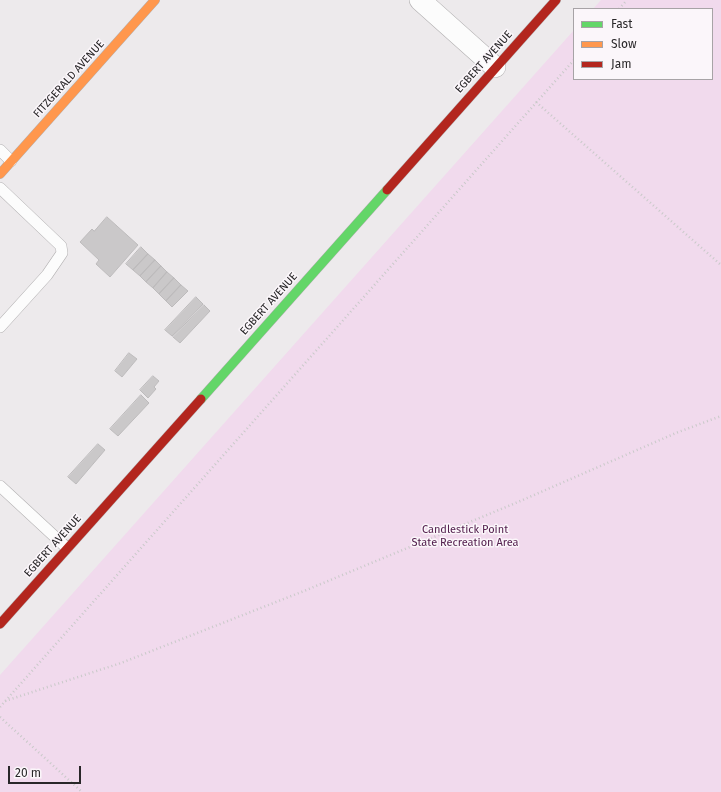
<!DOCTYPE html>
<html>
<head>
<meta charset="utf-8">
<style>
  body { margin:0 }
  #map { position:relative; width:721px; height:792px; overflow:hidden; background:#edeaec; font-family:"Fira Sans",sans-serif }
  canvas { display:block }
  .legend { position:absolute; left:573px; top:8px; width:140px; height:72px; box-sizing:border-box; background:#fbf6fa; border:1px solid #a7a3a6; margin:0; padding:5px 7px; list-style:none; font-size:12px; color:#292729 }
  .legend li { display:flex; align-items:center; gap:8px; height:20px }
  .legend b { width:20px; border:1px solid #a7a3a6 }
  .scale { position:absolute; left:8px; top:766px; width:73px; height:18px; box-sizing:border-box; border:2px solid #292729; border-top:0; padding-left:5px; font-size:12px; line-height:14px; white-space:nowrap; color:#292729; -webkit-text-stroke:3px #fbf6fa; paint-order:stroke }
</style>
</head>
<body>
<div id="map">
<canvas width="721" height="792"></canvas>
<ul class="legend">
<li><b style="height:5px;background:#63d668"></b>Fast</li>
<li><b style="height:5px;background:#ff974d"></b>Slow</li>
<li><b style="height:5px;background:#b3261e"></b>Jam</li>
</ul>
<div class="scale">20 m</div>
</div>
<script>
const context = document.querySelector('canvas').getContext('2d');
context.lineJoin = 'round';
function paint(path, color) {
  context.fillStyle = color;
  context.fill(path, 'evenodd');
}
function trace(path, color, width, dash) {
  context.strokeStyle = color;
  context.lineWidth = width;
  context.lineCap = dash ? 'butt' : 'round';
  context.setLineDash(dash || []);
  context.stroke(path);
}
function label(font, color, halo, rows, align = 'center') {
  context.font = font + ' "Fira Sans",sans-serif';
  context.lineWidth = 3;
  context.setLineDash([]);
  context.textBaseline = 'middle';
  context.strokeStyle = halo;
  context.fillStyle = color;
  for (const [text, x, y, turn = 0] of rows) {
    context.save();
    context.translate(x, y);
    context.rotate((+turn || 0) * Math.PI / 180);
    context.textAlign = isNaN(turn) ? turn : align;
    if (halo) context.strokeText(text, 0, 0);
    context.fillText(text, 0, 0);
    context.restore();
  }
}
paint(new Path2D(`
  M601,0H721V792H0V675L574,30V79H712V9H593Z`), '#f1daed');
const building = new Path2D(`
  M107,217L138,245L110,277L96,264L99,260L80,242L92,229L94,231Z
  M141,247L148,254L133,270L126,264Z
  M148,254L155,260L140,276L133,270Z
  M155,260L161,266L146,282L140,276Z
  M161,266L167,272L153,288L146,282Z
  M167,272L174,278L159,294L153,288Z
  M174,278L181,285L166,301L159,294Z
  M181,285L188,291L172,307L166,301Z
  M196,297L203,304L172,336L165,330Z
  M204,305L210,311L180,343L173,337Z
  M129,353L137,359L122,377L115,371Z
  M153,376L159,381L154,387L156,389L148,398L140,390Z
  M141,395L149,403L118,436L110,429Z
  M98,444L105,450L76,484L68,477Z`);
paint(building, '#cac8c9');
trace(building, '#bdbbbc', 1);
const lane = new Path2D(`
  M0,150L11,161
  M0,188L61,246L62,253L47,275L0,327
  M0,486L67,548`);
const street = new Path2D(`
  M420,0L495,67`);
const fast = new Path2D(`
  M201,399L387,190`);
const slow = new Path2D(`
  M0,174L155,0`);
const jam = new Path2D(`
  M387,190L556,0
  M0,624L201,399`);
trace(lane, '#b2b0b1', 12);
trace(street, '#b2b0b1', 22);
trace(fast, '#b2b0b1', 10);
trace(slow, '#b2b0b1', 10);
trace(jam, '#b2b0b1', 10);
trace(new Path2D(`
  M619,9L627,0
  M536,102L721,265
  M5,701L121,663L304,591L518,502L676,433L721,416
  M0,707L574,60
  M0,717L82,792`), '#c9c9c9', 2.5, [1, 3]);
trace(lane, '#fcfcfc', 11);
trace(street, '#fcfcfc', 21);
trace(fast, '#63d668', 9);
trace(slow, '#ff974d', 9);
trace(jam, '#b3261e', 9);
label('11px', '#292729', '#fbf6fa', [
  ["EGBERT AVENUE",484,62,-48],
  ["FITZGERALD AVENUE",69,79,-48],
  ["EGBERT AVENUE",269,304,-48],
  ["EGBERT AVENUE",53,546,-48]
]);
label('11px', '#54204f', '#fbf6fa', [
  ["Candlestick Point",465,530],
  ["State Recreation Area",465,543]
]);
</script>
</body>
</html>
